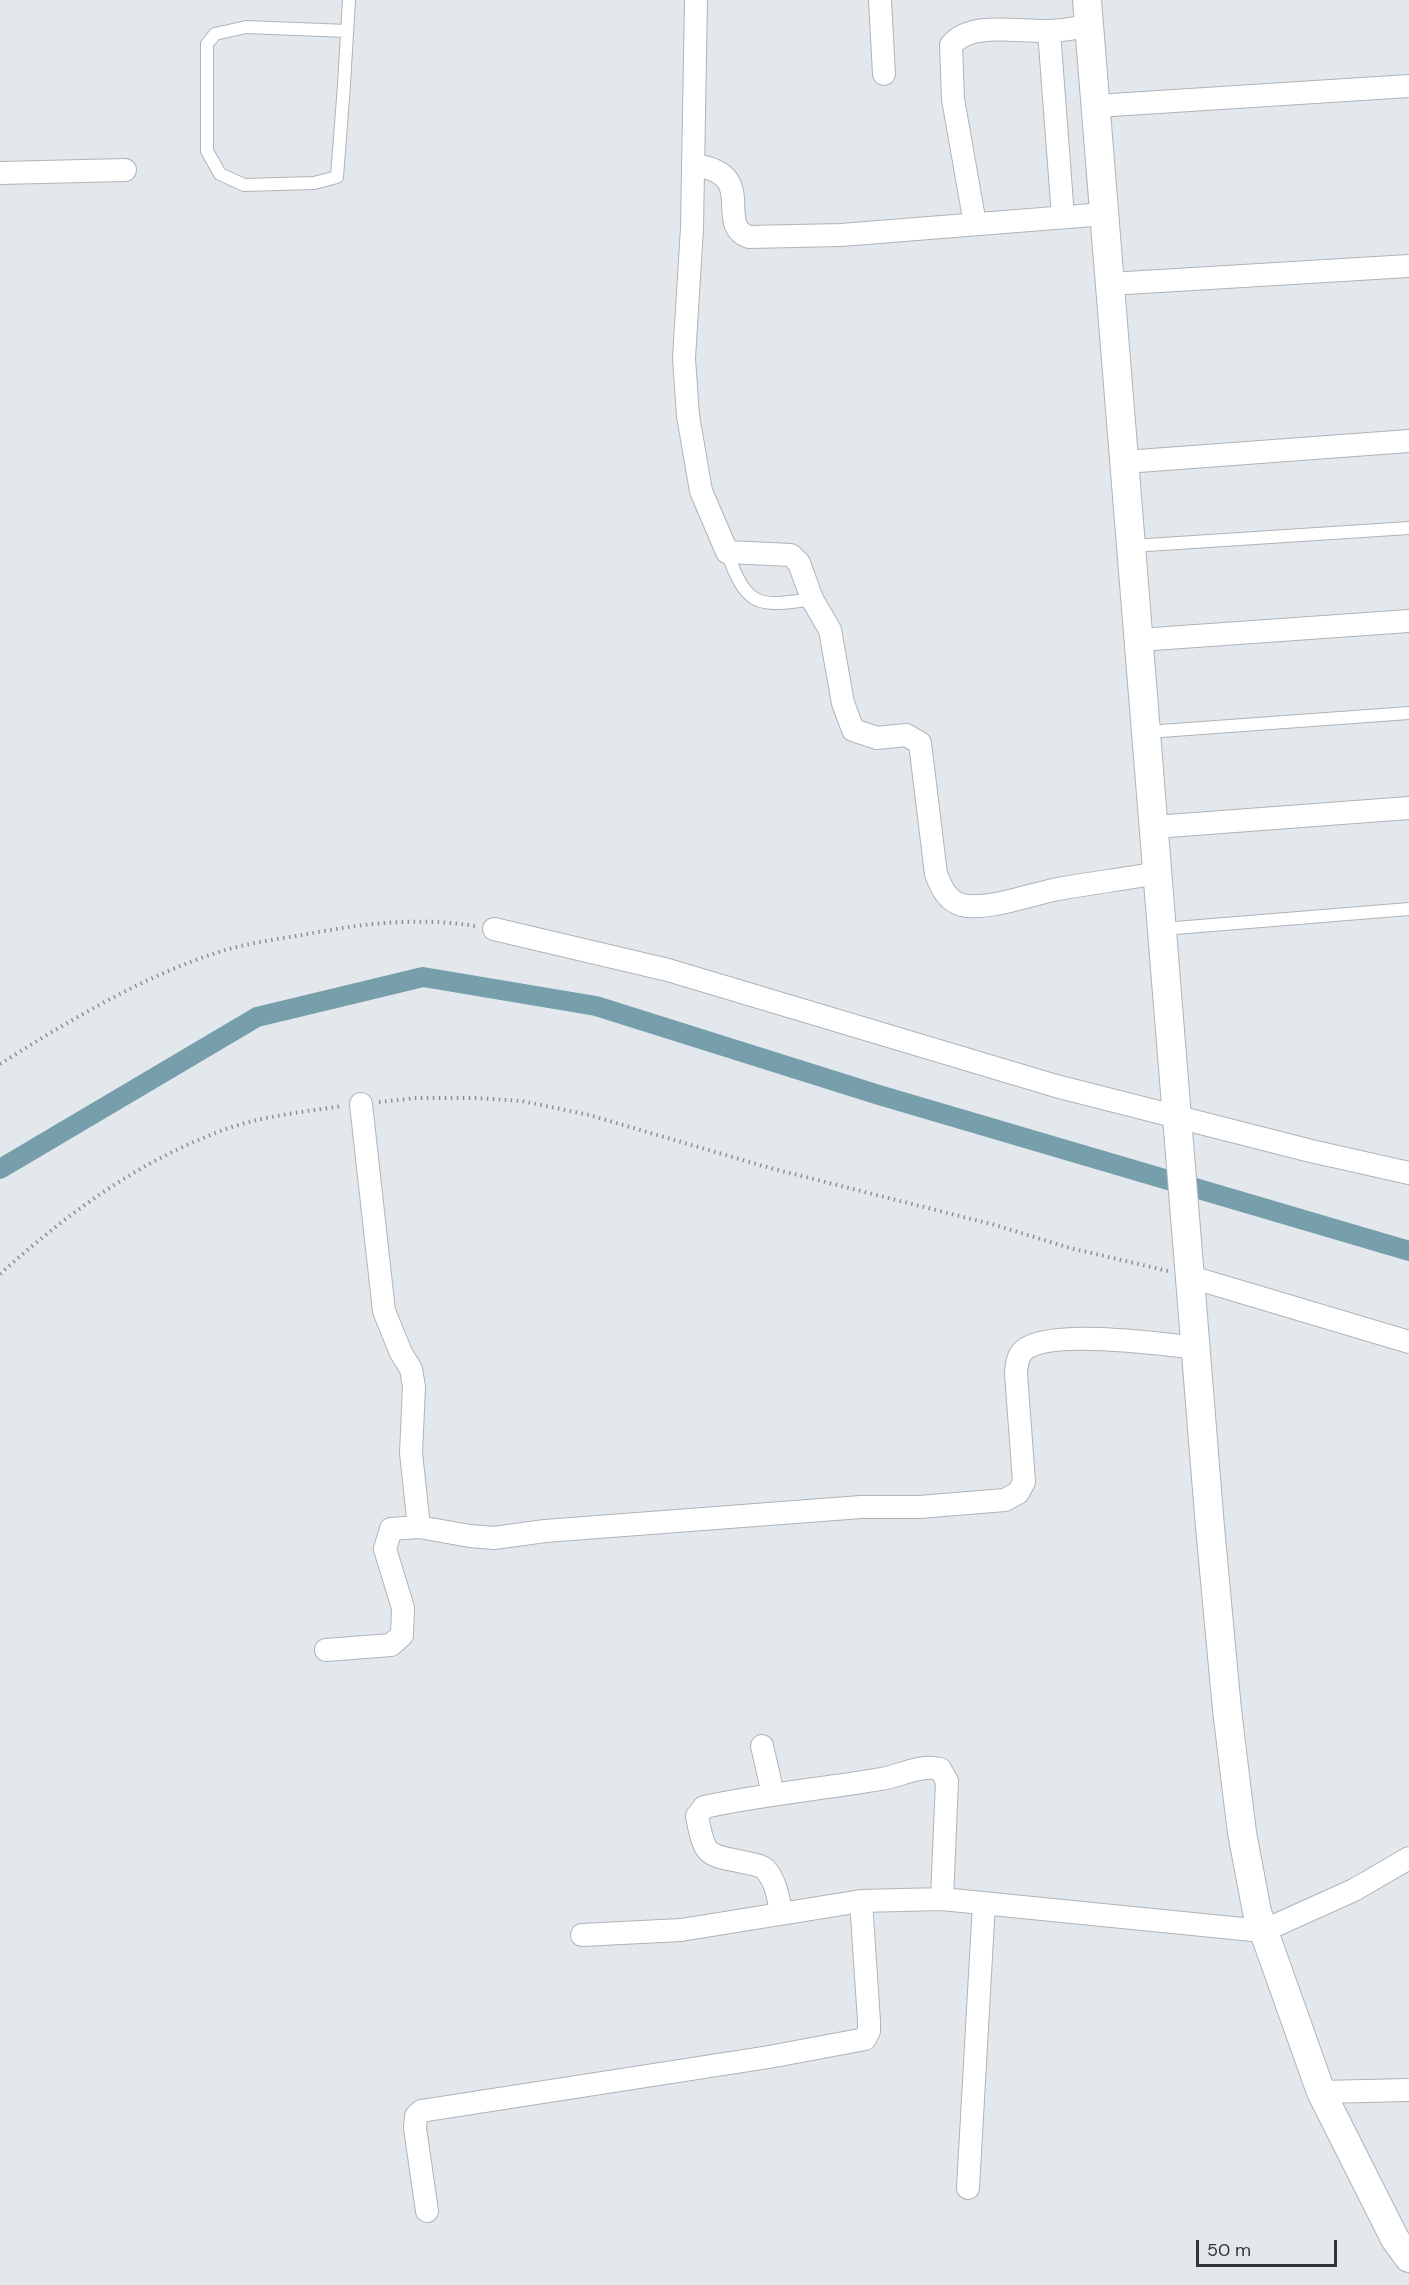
<!DOCTYPE html>
<html>
<head>
<meta charset="utf-8">
<style>
  body { margin:0 }
  #map { position:relative; width:1409px; height:2285px; overflow:hidden; background:#e3e8ed; font-family:"DM Sans",sans-serif }
  canvas { display:block }
  .scale { position:absolute; left:1196px; top:2240px; width:141px; height:27px; box-sizing:border-box; border:3px solid #323436; border-top:0; padding-left:8px; font-size:18px; line-height:21px; white-space:nowrap; color:#323436; -webkit-text-stroke:4px #e3e8ed; paint-order:stroke }
</style>
</head>
<body>
<div id="map">
<canvas width="1409" height="2285"></canvas>
<div class="scale">50 m</div>
</div>
<script>
const context = document.querySelector('canvas').getContext('2d');
context.lineJoin = 'round';
function trace(path, color, width, dash) {
  context.strokeStyle = color;
  context.lineWidth = width;
  context.lineCap = dash ? 'butt' : 'round';
  context.setLineDash(dash || []);
  context.stroke(path);
}
trace(new Path2D(`
  M0,1169L257,1017L423,977L596,1006L879,1095L1409,1251`), '#769eab', 20);
const service = new Path2D(`
  M347,31L246,27L215,34L207,44V151L220,174L244,185L314,183L337,177C342,118 346,59 349,0
  M1132,546L1409,528
  M727,552C746,606 757,608 812,599
  M1147,732L1409,713
  M1163,929L1409,909`);
const minor = new Path2D(`
  M696,0L692,228L684,358L688,416L701,491L727,552L791,555L799,563L812,599L830,630L843,703L853,730L877,738L906,735L920,743L936,874C941,887 947,901 962,905C988,911 1031,894 1058,889C1091,883 1125,879 1158,873
  M880,0L884,74
  M1049,31L1063,217
  M1096,106L1409,86
  M693,165C761,173 713,224 749,237L841,235L1105,214
  M0,173L125,170
  M975,224L953,99L951,45C971,21 1018,32 1047,31C1061,31 1075,28 1089,26
  M1110,284L1409,266
  M1125,462L1409,441
  M1139,640L1409,621
  M1155,827L1409,808
  M494,929L668,970L1056,1086L1311,1151L1409,1173
  M361,1104L384,1311L401,1353L411,1369L414,1387L411,1453L419,1527L470,1536L494,1538L545,1531L861,1507H919L1005,1500L1018,1493L1024,1482L1016,1373C1017,1365 1017,1357 1023,1351C1048,1328 1162,1344 1196,1348
  M1191,1277L1409,1342
  M326,1650L391,1645L402,1635L403,1608L385,1549L391,1529L419,1527
  M762,1746L773,1794
  M781,1912C778,1897 776,1881 765,1869C760,1865 753,1864 747,1863C707,1854 705,1859 697,1816L704,1807C763,1794 822,1789 881,1779C900,1776 921,1764 940,1769L947,1781L942,1899
  M582,1935L681,1930L861,1901L942,1899L1263,1931L1354,1890L1409,1858
  M1321,2092L1409,2090
  M968,2188L984,1903
  M427,2211L415,2128L416,2116L421,2111L769,2057L865,2039L869,2031V2021L861,1901`);
const tertiary = new Path2D(`
  M1087,0L1210,1527L1227,1710L1242,1833L1257,1912L1321,2092L1395,2239L1409,2258`);
trace(service, '#aeb4b9', 14);
trace(minor, '#aeb4b9', 24);
trace(tertiary, '#aeb4b9', 30);
trace(new Path2D(`
  M0,1064C65,1023 145,975 219,952C247,943 279,939 308,934C364,923 419,917 475,926
  M379,1102L416,1098H476L522,1101L589,1115L770,1168L995,1225L1070,1248L1168,1271
  M0,1274C68,1213 138,1161 226,1129C262,1116 304,1112 342,1106`), '#8d9194', 4, [1.5, 4.5]);
trace(service, '#fff', 12);
trace(minor, '#fff', 22);
trace(tertiary, '#fff', 28);
</script>
</body>
</html>
